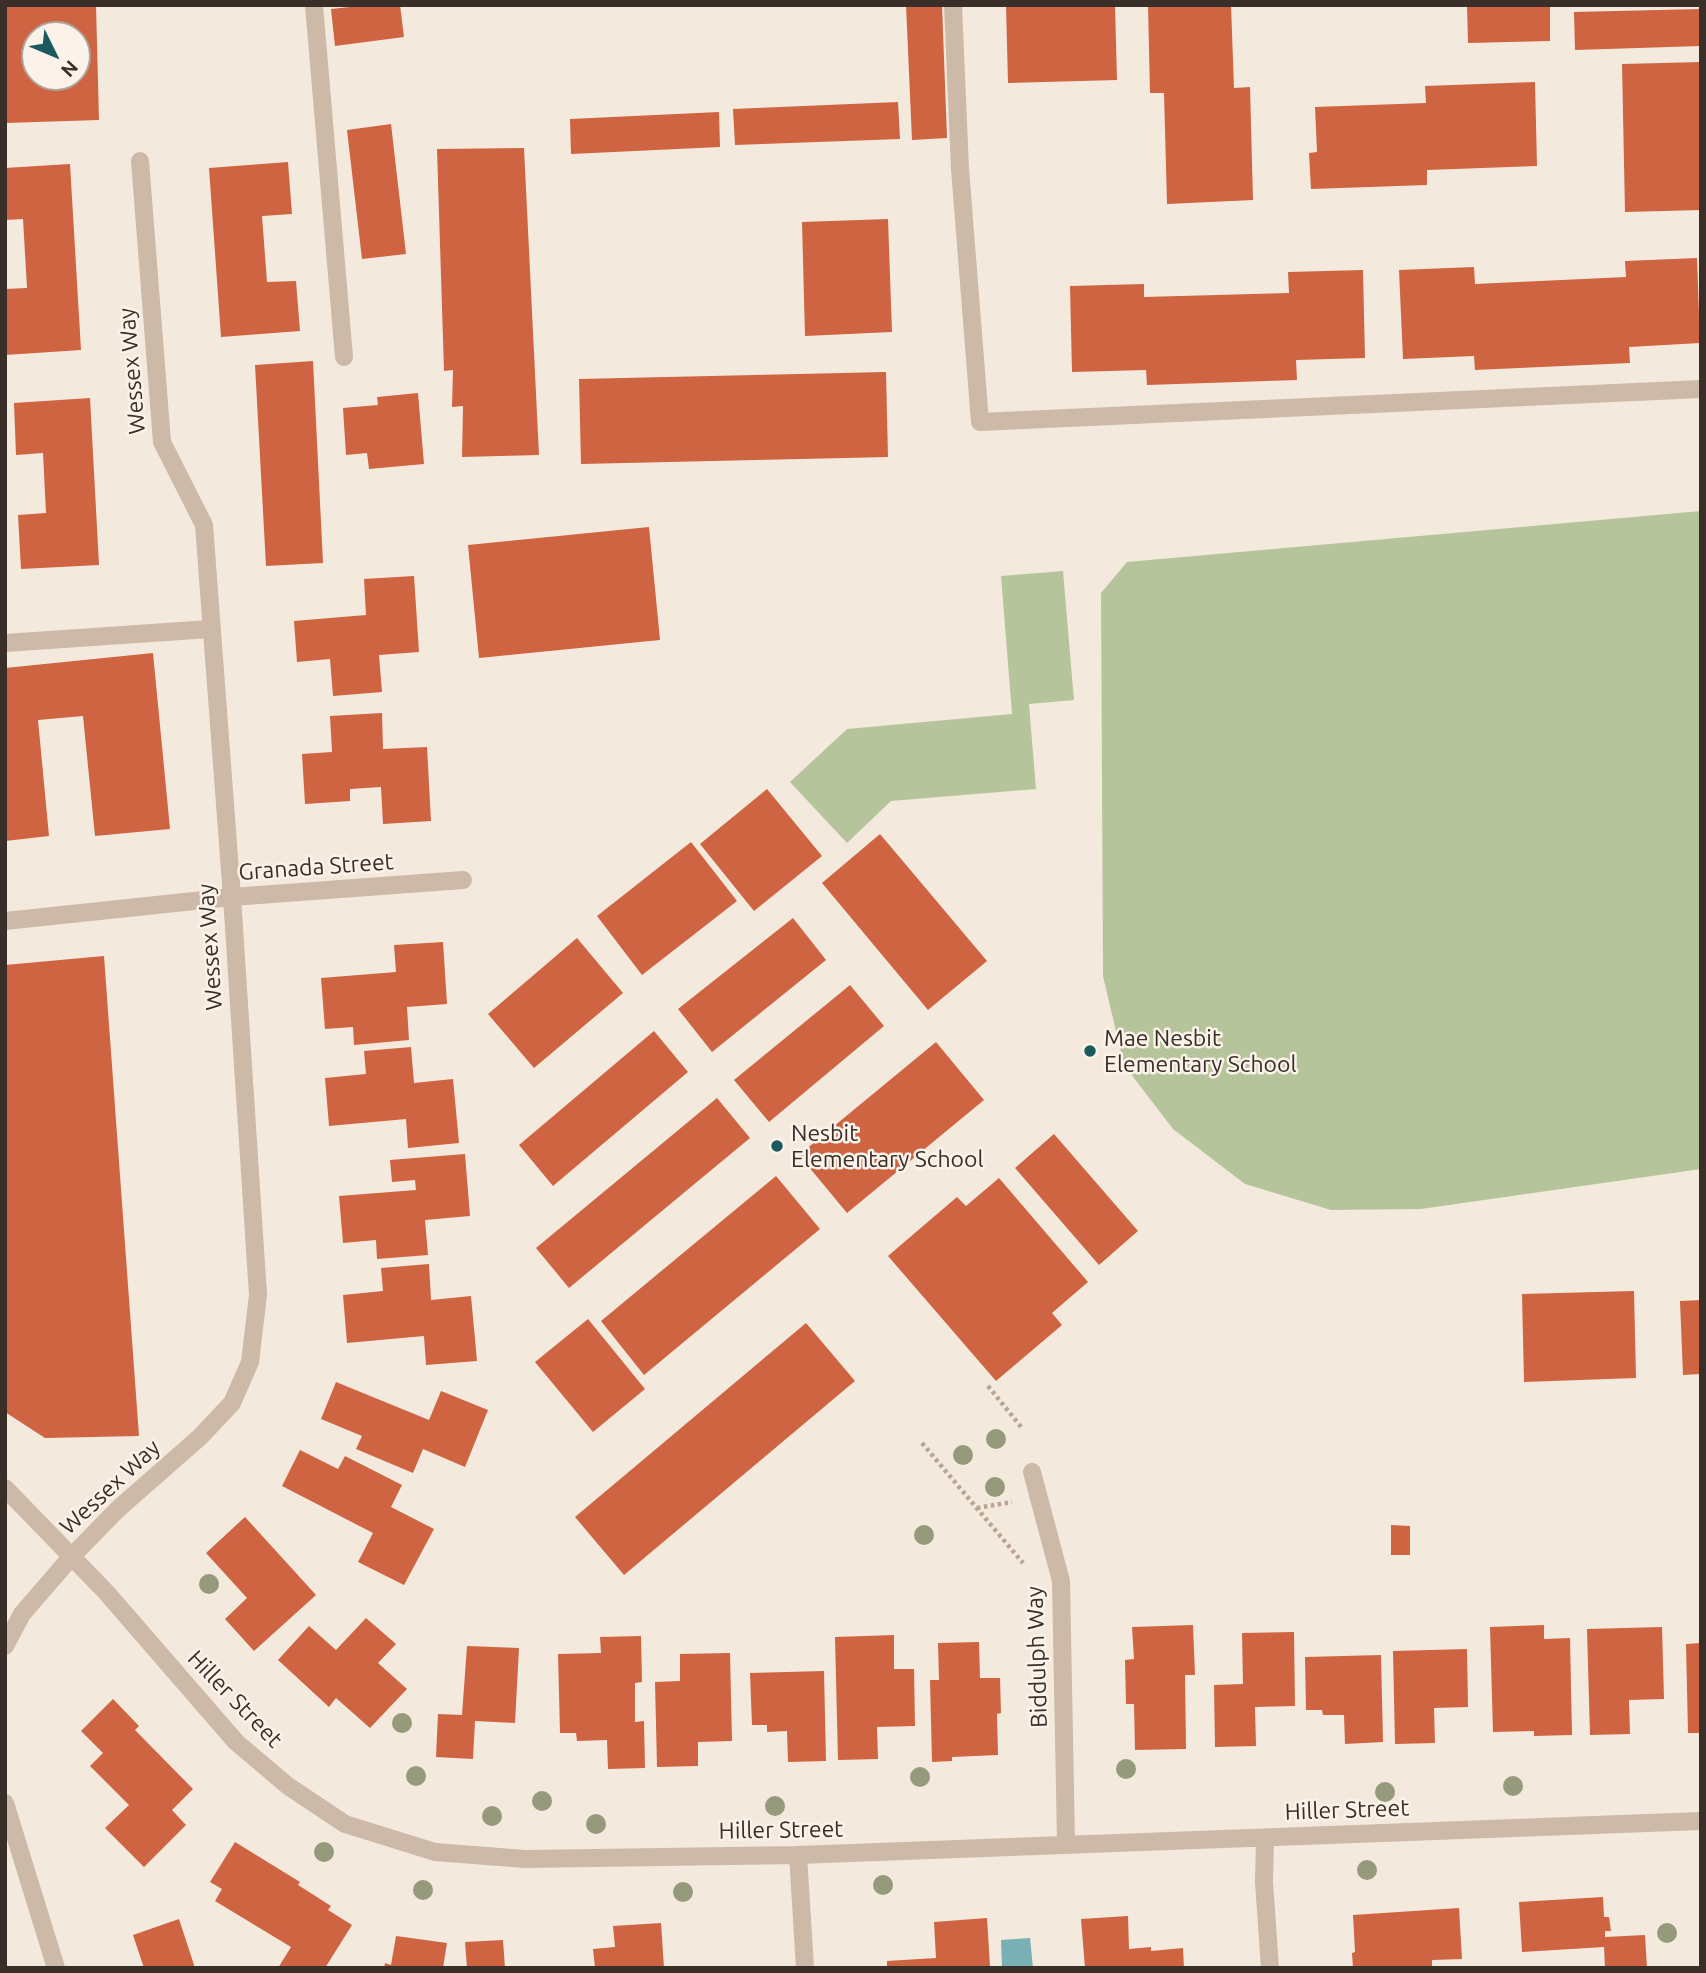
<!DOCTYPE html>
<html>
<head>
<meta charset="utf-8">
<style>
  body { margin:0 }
  #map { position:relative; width:1706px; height:1973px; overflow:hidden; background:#f4e9dd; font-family:Ubuntu,sans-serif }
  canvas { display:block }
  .frame { position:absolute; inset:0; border:7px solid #392e28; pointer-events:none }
  .north { position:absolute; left:21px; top:21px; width:70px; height:70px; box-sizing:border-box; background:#fbf3ea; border:2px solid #ada49c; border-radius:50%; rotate:133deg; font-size:19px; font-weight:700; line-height:28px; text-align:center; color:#392e28 }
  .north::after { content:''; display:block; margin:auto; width:24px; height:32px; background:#1b595e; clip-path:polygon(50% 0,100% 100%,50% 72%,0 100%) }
</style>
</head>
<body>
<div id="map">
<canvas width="1706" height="1973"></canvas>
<div class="frame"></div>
<div class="north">N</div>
</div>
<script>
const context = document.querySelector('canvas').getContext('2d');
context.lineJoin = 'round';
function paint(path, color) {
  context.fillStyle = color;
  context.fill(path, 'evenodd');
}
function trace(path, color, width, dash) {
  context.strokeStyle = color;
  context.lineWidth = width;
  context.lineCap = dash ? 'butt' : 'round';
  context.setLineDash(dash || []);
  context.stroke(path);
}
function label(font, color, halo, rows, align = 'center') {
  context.font = font + ' Ubuntu,sans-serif';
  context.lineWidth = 5;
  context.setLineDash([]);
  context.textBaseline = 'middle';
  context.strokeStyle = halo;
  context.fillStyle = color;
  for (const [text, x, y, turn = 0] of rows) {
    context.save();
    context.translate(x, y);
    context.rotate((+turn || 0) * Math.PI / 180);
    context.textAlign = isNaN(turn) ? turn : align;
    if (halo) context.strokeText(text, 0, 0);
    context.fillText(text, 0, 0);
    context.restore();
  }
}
paint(new Path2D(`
  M1701,511V1169L1421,1209L1331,1210L1245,1184L1173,1129L1124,1065L1103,976L1101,593L1127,562Z
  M1063,571L1074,700L1029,704L1036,789L891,801L847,843L790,782L847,729L1012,714L1001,576Z`), '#b6c49b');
paint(new Path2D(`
  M1030,1938L1033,1968H1002L1001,1940Z`), '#79b0b3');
paint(new Path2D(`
  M5,5H96L99,120L5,123ZM35,35H77V77H35Z
  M350,5H400L404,37L335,46L331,9L350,7Z
  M906,5H942L947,138L912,140Z
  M1006,5H1115L1117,80L1008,83Z
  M1148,5H1231L1234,88L1250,87L1253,200L1167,204L1164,93H1150Z
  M1467,5H1550V41L1468,43Z
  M1701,9V46L1575,50L1574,12Z
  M1701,62V210L1625,212L1622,64Z
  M1535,82L1537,166L1427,170V185L1311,189L1309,153L1317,152L1315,107L1426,103L1425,86Z
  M898,102L900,139L735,145L733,109Z
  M719,112L720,147L571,154L570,119Z
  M391,124L406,254L362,259L347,130Z
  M524,148L539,455L462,457L463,406L452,407L453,370L444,371L437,149Z
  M288,162L292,214L262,216L267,282L296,281L300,331L221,337L209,168Z
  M70,164L81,350L5,355V289L27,288L23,219L5,220V168Z
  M888,219L892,332L805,336L802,222Z
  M1697,258L1700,343L1629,347L1630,363L1475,370L1474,356L1403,359L1399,270L1474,267L1475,284L1626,277L1625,261Z
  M1363,270L1365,358L1296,360L1297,380L1147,385L1146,370L1072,372L1070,286L1144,284V297L1289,293L1288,272Z
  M313,361L323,563L266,566L255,365Z
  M886,372L888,457L581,464L579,379Z
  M418,393L424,464L369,469L367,453L346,455L343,408L378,405L377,397Z
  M90,398L99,565L21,569L18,515L46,513L43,453L16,455L14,403Z
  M649,527L660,640L479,658L468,545Z
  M414,576L419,652L379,655L382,692L333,696L330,659L297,662L294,621L366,615L364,579Z
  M153,653L170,829L95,836L83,716L38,720L49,836L5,841V668Z
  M382,713L383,749L427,747L431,821L383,824L381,787L350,789V801L305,804L302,754L332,752L330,716Z
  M767,789L822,856L754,911L700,844Z
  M880,834L987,961L928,1010L822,883Z
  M691,842L737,901L642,975L597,916Z
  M793,918L826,960L712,1052L678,1009Z
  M577,938L623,993L534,1068L488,1014Z
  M443,942L447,1004L407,1007L409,1040L354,1045L353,1027L325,1029L321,978L396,972L394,945Z
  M104,956L139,1436L45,1438L5,1412V965Z
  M850,985L884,1026L769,1122L734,1080Z
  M654,1031L688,1072L553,1186L519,1145Z
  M936,1042L984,1100L847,1213L799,1155Z
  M411,1047L414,1083L453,1079L459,1143L408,1148L406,1119L329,1126L325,1078L366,1074L364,1051Z
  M717,1098L750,1138L569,1288L536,1248Z
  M1054,1134L1138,1231L1099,1265L1015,1168Z
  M465,1154L470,1216L425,1220L428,1255L377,1259L376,1240L343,1243L339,1196L416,1190L415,1180L392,1182L390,1160Z
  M776,1176L820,1229L644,1375L601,1321Z
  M999,1178L1088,1282L1052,1313L1062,1325L996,1381L888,1256L957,1197L966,1206Z
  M429,1264L431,1300L471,1296L477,1361L426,1365L424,1336L347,1343L343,1295L383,1291L381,1268Z
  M1634,1291L1636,1378L1524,1382L1522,1294Z
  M1701,1300V1374L1683,1375L1680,1301Z
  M588,1319L645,1389L593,1432L535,1362Z
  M806,1323L855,1381L624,1575L575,1517Z
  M336,1382L429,1420L441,1391L488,1410L465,1467L423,1449L413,1473L356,1449L362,1436L321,1419Z
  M300,1450L338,1469L345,1456L402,1485L391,1507L434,1529L404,1585L358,1562L373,1533L282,1486Z
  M245,1517L316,1595L254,1651L225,1619L247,1598L206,1553Z
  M1391,1525L1410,1526V1555H1391Z
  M366,1618L396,1644L378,1663L407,1689L370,1728L336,1698L329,1707L278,1660L309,1626L336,1650Z
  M1193,1625L1195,1675H1185L1186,1749L1135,1750L1134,1704H1126L1125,1660L1134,1659L1132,1627Z
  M1544,1625V1639L1570,1638L1572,1735L1534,1736V1731L1493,1732L1490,1627Z
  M1662,1627L1664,1699L1629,1700L1630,1734L1590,1735L1587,1629Z
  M1294,1632L1295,1706L1255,1707L1256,1746L1215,1747L1214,1685L1243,1684L1242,1633Z
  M894,1635V1669H914L915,1726L877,1727L878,1759L838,1760L835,1637Z
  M641,1636L642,1682L635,1683V1722L644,1721L645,1768L608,1769L607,1740L577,1741L576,1733H560L558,1654L601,1653L600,1637Z
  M979,1642L980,1678H1000L1001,1713L997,1714L998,1755L952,1757V1761L932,1762L930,1680H939L938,1643Z
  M1701,1643V1733H1688L1686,1644Z
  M467,1646L519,1648L515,1723L475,1721L473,1759L436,1757L438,1714L462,1715Z
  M1467,1649L1468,1707L1434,1708L1435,1743L1395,1744L1393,1651Z
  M730,1653L732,1741L698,1742V1766L657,1767L655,1682L680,1681V1654Z
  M1381,1655L1383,1742L1345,1744L1344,1715H1323L1322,1710H1306L1305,1657Z
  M824,1671L826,1761L788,1762L787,1731L767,1732V1725H752L750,1673Z
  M113,1699L139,1726L135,1730L193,1789L172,1810L186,1825L144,1867L105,1828L129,1805L90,1766L103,1753L81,1731Z
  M235,1842L300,1882L298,1885L331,1906L328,1910L352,1925L325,1968H278L291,1947L215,1901L222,1889L210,1882Z
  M1603,1897L1604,1917H1609L1611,1931H1605V1937L1645,1935L1647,1968H1605L1604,1947L1522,1952L1519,1902Z
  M1459,1908L1462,1959L1432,1960V1968H1353L1352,1953L1355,1952L1353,1915Z
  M1128,1916L1129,1949L1151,1947V1951L1183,1948L1184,1968H1085L1081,1919Z
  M987,1918L990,1966L887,1968V1961L936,1958L934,1922Z
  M179,1919L195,1968H144L133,1935Z
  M661,1923L664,1968H595L593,1949L615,1947L613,1926Z
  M396,1936L447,1943L443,1968H384L385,1963L391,1965Z
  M503,1940L505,1968H467L465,1942Z`), '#ce6441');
trace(new Path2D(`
  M988,1386L1022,1428
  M922,1443L1023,1563
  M977,1508L1012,1502`), '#b9a391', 4.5, [3.5, 3.5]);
trace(new Path2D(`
  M314,5L344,357
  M953,5L960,169L980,422L1701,389
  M5,643L210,629
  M5,921L232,897L463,880
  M1032,1472L1061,1581L1066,1843
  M5,1488L106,1592L236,1742L288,1786L345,1824L435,1852L525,1859L798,1855L1701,1821
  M5,1646L22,1614L72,1556L118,1509L200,1437L232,1403L250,1362L258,1295L232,897L204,525L162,442L140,161
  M5,1803L56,1968
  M1265,1838L1264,1882L1270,1968
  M798,1855L805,1968`), '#cdb9a7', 18);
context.fillStyle = '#959a7b';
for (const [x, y] of [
  [996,1439],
  [963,1455],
  [995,1487],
  [924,1535],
  [209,1584],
  [402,1723],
  [1126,1769],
  [416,1776],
  [920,1777],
  [1513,1786],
  [1385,1792],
  [542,1801],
  [775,1806],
  [492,1816],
  [596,1824],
  [324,1852],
  [1367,1870],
  [883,1885],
  [423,1890],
  [683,1892],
  [1667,1933]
]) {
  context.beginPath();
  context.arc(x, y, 10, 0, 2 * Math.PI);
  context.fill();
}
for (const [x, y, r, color] of [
  [1090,1051,7,"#1b595e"],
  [777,1146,7,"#1b595e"]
]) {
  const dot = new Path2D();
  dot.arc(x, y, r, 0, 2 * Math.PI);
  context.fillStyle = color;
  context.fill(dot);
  trace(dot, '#fbf3ea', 2.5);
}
label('23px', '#392e28', '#fbf3ea', [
  ["Wessex Way",132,371,-95],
  ["Granada Street",316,867,-4],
  ["Wessex Way",210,947,-94],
  ["Wessex Way",110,1487,-43],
  ["Biddulph Way",1037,1657,-92],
  ["Hiller Street",235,1699,46],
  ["Hiller Street",1347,1810,-2],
  ["Hiller Street",781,1830,-1]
]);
label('23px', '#392e28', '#fbf3ea', [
  ["Mae Nesbit",1104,1038],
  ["Elementary School",1104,1064],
  ["Nesbit",791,1133],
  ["Elementary School",791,1159]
], 'left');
</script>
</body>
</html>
